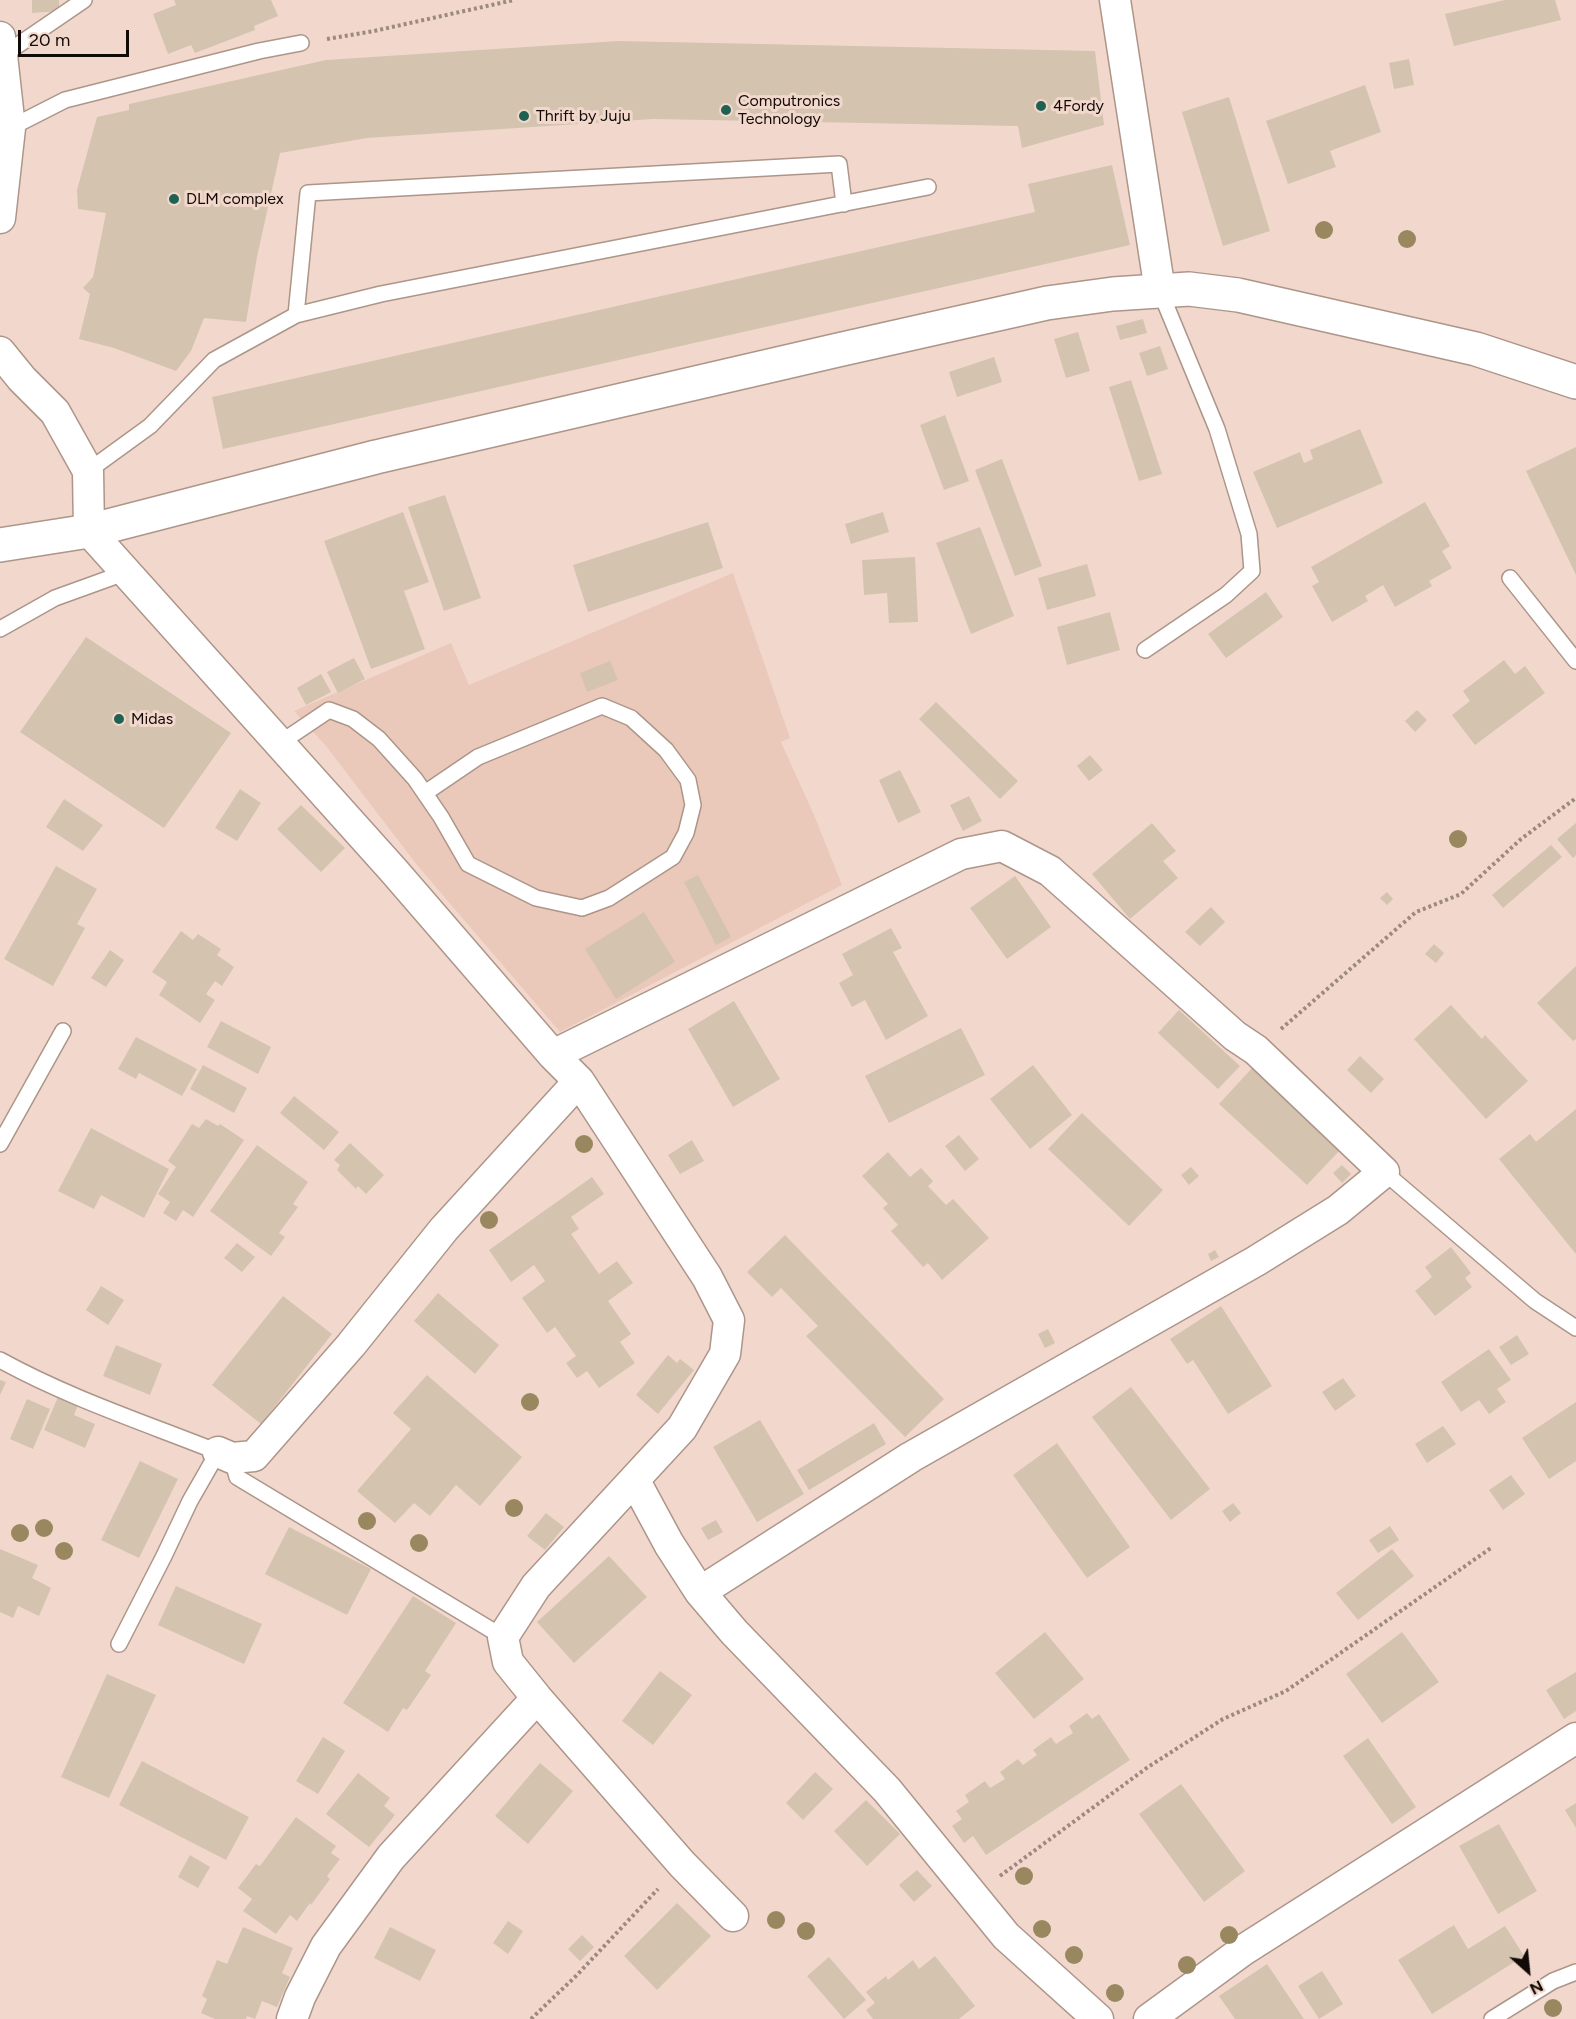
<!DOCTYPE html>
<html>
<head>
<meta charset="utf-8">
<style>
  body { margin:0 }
  #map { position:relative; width:1576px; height:2019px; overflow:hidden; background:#f2d8cc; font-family:Figtree,sans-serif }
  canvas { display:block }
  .north { position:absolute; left:1498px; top:1941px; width:60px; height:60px; -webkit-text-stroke:4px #f2d8cc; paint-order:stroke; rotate:153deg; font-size:16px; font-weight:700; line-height:24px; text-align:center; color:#120a06 }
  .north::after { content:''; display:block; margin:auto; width:21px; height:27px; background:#120a06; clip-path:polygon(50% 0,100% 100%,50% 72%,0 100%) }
  .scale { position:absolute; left:18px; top:30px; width:111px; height:27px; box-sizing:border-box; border:3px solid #120a06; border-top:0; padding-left:8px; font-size:18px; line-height:21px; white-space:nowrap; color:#120a06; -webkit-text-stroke:4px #f2d8cc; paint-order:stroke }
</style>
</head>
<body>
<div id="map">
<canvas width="1576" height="2019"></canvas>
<div class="north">N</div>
<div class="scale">20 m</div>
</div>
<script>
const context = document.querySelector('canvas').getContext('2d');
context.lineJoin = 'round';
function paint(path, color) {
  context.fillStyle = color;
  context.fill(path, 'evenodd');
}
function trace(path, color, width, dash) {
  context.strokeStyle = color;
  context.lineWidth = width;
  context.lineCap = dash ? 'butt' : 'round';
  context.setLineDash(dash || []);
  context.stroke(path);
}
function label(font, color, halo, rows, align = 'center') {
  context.font = font + ' Figtree,sans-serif';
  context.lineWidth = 6;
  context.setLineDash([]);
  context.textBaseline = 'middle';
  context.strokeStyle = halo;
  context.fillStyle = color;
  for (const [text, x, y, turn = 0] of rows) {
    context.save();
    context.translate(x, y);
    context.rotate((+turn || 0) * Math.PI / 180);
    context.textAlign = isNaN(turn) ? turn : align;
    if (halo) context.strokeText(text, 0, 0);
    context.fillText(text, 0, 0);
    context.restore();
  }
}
paint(new Path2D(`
  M733,573L790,738L781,742L814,815L842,885L560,1032L417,865L326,746L294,711L451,643L469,685Z`), '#eac9ba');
paint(new Path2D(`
  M32,0H59V11L32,13Z
  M174,0H271L278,16L254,26L255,30L195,53L191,45L168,54L153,14L176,5Z
  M1505,0H1555L1561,20L1454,46L1445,14Z
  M618,41L1095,51L1104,125L1022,148L1018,126L653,119L367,138L280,153L257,257L246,322L204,318L191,351L176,371L114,348L79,339L90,294L83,288L93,277L106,213L78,209L77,190L97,117L129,110V104L326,60Z
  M1409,59L1414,85L1394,89L1389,63Z
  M1365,85L1381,132L1330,151L1336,167L1288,184L1266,121Z
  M1229,97L1270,231L1223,246L1182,112Z
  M1112,165L1130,245L223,449L212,397L1035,212L1028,184Z
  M1143,319L1147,333L1120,340L1116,326Z
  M1078,332L1090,371L1066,378L1054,339Z
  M1160,346L1168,369L1147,376L1139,353Z
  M994,357L1002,382L957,397L949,372Z
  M1131,380L1162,474L1139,481L1109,387Z
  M945,415L969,481L944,490L920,425Z
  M1360,429L1383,483L1277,528L1253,472L1300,452L1304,463L1313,459L1310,450Z
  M1576,447V575L1526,471Z
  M1002,459L1042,566L1015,576L975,470Z
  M445,495L481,598L444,611L408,507Z
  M1425,502L1450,546L1442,551L1452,568L1429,581L1432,586L1395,607L1383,585L1365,596L1368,601L1332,622L1312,586L1319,582L1311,567Z
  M403,512L429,582L404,591L425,649L371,669L324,541Z
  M883,512L889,532L851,544L845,524Z
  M708,522L723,568L588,612L573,565Z
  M980,527L1014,616L971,634L936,543Z
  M915,557L918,622L889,623L887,593L864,595L862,560Z
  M1087,564L1096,596L1047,610L1038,578Z
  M1266,592L1283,617L1226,658L1208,634Z
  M1110,612L1120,650L1067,665L1057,627Z
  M86,637L231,733L164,828L20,732Z
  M354,658L365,679L338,693L327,672Z
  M1504,660L1515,674L1525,666L1545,693L1475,745L1452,715L1470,701L1463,691Z
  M610,661L618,680L587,692L580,673Z
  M321,674L331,692L306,705L297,688Z
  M936,702L1018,781L1000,799L919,719Z
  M1417,710L1427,720L1415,732L1405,721Z
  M1090,755L1103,770L1089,781L1077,766Z
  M900,770L921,812L898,823L879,780Z
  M240,789L261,803L237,841L215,828Z
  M969,796L982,821L963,831L950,805Z
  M64,799L103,825L83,851L46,827Z
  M301,805L345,848L321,872L277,829Z
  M1152,823L1176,851L1163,861L1178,878L1130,919L1092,874Z
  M1576,823V855L1573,858L1557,839Z
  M1551,845L1562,857L1503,908L1492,895Z
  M56,866L97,889L77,924L85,928L53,986L4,959Z
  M698,875L731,937L716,945L684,882Z
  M1015,876L1051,927L1007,959L970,908Z
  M1387,892L1393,899L1387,905L1380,898Z
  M1211,907L1225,922L1200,946L1185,932Z
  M644,912L675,962L616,999L585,949Z
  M891,928L902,948L893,952L928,1016L886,1040L865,1000L852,1007L839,983L853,975L842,954Z
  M181,931L193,940L198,934L221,949L217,955L234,967L222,986L215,981L206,994L215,1000L200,1023L159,995L167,982L152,972Z
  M1434,944L1444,953L1436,963L1425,954Z
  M110,950L124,960L106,987L91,978Z
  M1576,966V1039L1573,1041L1537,1003Z
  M734,1001L780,1079L733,1107L688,1029Z
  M1451,1005L1482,1039L1485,1035L1528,1081L1486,1119L1414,1039Z
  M1179,1010L1240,1066L1218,1089L1158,1033Z
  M221,1021L271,1047L258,1074L207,1047Z
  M961,1028L985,1075L889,1123L865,1076Z
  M136,1037L197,1069L182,1096L139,1073L136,1079L118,1069Z
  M1360,1056L1384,1079L1371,1093L1347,1070Z
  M203,1065L247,1088L234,1113L190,1089Z
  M1033,1065L1072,1115L1030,1149L990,1099Z
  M1252,1068L1340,1150L1307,1185L1219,1104Z
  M294,1096L339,1132L324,1150L280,1113Z
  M1576,1109V1254L1499,1159L1530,1134L1536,1142Z
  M1082,1113L1163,1190L1129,1226L1048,1149Z
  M206,1119L218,1126L220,1124L244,1140L193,1217L183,1210L176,1221L163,1213L170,1202L158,1194L176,1167L168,1161L192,1124L199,1128Z
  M91,1128L169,1169L144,1218L101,1195L94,1209L58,1191Z
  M959,1135L979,1159L965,1171L945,1146Z
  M692,1140L704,1161L680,1174L668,1155Z
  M350,1143L384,1175L366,1194L358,1186L356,1189L337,1170L340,1165L334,1160Z
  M257,1145L308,1182L293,1204L298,1207L279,1233L285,1237L271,1256L210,1211Z
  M888,1152L910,1177L921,1168L933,1181L928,1186L946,1205L953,1199L989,1238L942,1280L928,1263L923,1267L891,1231L898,1225L883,1208L888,1204L862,1176Z
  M1342,1165L1351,1174L1342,1183L1333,1173Z
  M1191,1167L1199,1176L1189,1185L1181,1175Z
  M592,1177L604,1194L571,1217L579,1229L571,1234L599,1274L617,1261L633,1283L608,1301L631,1334L620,1342L635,1363L599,1388L587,1371L577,1378L566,1363L576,1356L555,1327L547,1333L522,1298L545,1281L534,1265L511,1282L489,1250Z
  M785,1235L944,1399L905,1437L806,1336L818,1326L781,1288L772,1297L747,1272Z
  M237,1243L255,1257L242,1272L224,1258Z
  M1451,1247L1471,1273L1465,1278L1472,1287L1435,1316L1415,1291L1432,1277L1425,1267Z
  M1215,1250L1219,1257L1211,1261L1208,1254Z
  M101,1286L124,1300L108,1325L86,1310Z
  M438,1293L499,1345L475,1374L414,1321Z
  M283,1296L332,1334L261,1424L212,1385Z
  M1221,1306L1272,1386L1228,1414L1193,1360L1187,1364L1170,1339Z
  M1048,1329L1055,1343L1045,1348L1038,1334Z
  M1517,1335L1529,1354L1511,1365L1499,1347Z
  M116,1345L162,1364L150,1395L103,1376Z
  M1489,1349L1511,1380L1497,1389L1506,1402L1489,1414L1479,1400L1461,1412L1441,1382Z
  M668,1355L677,1363L680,1359L694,1370L658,1414L636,1395Z
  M427,1375L522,1457L480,1506L456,1485L430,1516L414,1503L395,1523L357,1491L411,1429L393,1413Z
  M1343,1378L1356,1396L1335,1411L1322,1392Z
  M0,1380L6,1382L0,1395Z
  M1131,1387L1210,1489L1171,1520L1092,1417Z
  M58,1397L78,1405L74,1415L95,1424L85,1448L44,1430Z
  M27,1399L50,1409L33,1449L10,1439Z
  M1576,1402V1461L1549,1479L1522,1438Z
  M760,1420L804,1494L757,1522L713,1447Z
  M874,1423L886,1444L809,1490L797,1470Z
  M1443,1426L1456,1444L1427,1463L1415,1444Z
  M1057,1443L1130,1547L1087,1578L1013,1475Z
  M140,1461L178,1479L139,1558L101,1540Z
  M1511,1475L1525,1494L1503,1510L1489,1490Z
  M1233,1503L1241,1513L1230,1522L1222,1511Z
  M546,1513L564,1527L545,1550L527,1536Z
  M716,1520L723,1532L708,1540L701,1528Z
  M1390,1526L1399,1540L1378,1553L1369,1540Z
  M289,1527L371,1569L347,1615L265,1574Z
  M0,1549L38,1565L32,1578L51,1588L39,1616L18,1606L13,1618L0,1612Z
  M1392,1549L1414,1576L1358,1620L1336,1593Z
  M609,1556L647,1597L574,1663L537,1622Z
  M176,1586L262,1624L244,1664L158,1625Z
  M413,1596L456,1623L425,1671L431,1675L407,1710L403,1708L388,1732L343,1703Z
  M1045,1632L1084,1679L1034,1719L995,1673Z
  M1402,1632L1439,1682L1382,1723L1346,1674Z
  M660,1671L692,1695L653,1745L622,1721Z
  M1576,1672V1711L1564,1719L1546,1690Z
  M107,1674L156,1695L109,1798L61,1777Z
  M1087,1713L1092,1719L1099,1714L1130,1760L986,1855L973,1836L964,1843L952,1826L962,1819L956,1811L969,1802L965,1795L985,1781L990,1788L1005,1779L1000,1772L1018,1759L1023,1765L1037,1755L1033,1750L1051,1737L1056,1744L1073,1733L1069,1726Z
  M323,1737L345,1751L318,1794L296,1781Z
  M1368,1738L1416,1807L1392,1824L1343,1756Z
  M142,1761L249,1817L226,1860L119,1805Z
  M540,1763L573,1791L528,1844L495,1816Z
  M815,1772L833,1789L803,1820L786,1803Z
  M358,1773L390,1798L384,1806L395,1815L369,1847L326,1814Z
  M1181,1784L1245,1871L1204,1902L1139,1814Z
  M866,1800L900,1834L867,1866L834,1831Z
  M1576,1803V1828L1565,1810Z
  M296,1817L336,1846L331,1853L340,1859L327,1876L330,1879L311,1905L310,1903L297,1921L290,1915L276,1934L243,1911L252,1899L238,1888L256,1864L260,1866Z
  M1499,1824L1537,1891L1498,1914L1459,1846Z
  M190,1855L210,1867L198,1888L178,1877Z
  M917,1870L932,1886L914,1902L899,1885Z
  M677,1903L711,1936L657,1990L624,1956Z
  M508,1921L523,1931L508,1954L493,1943Z
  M1454,1925L1468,1949L1505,1926L1524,1956L1432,2014L1398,1960Z
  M243,1927L293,1948L282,1973L290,1977L277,2007L262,2001L255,2019L247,2016L246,2019H215L201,2013L207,1999L202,1996L217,1960L227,1964Z
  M390,1927L436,1950L420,1981L374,1958Z
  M582,1935L594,1947L580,1961L568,1949Z
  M935,1956L975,2006L959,2019H873L866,2010L875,2003L866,1992L886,1976L888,1980L913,1960L919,1969Z
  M829,1957L866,2000L844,2019L807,1976Z
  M1267,1964L1304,2019H1235L1219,1996Z
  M1322,1971L1343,2004L1319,2019L1298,1986Z`), '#d4c3af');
const lane = new Path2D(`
  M2,56L84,0
  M10,128L65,100L259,51L301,43
  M296,315L308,193L839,164L844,204
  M88,471L150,426L214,360L296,315L381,294L928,187
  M1510,578L1576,661
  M0,629L55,598L127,572
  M1145,650L1226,595L1252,571L1249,534L1217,429L1160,291
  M280,743L329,710L353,719L379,739L415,779L441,817L468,864L536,898L582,908L609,898L673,857L686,833L693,805L688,780L666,750L631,718L602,706L478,757L425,793
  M0,1144L63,1031
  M1384,1172L1535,1301L1576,1328
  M0,1360C69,1398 145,1423 218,1452L190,1501L164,1556L119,1644
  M232,1458L237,1477L503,1637
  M1492,2019L1553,1981L1576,1972`);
const street = new Path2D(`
  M1115,0L1160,291
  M0,37L10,128L0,218
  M0,352L22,379L55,412L88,471L89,531L394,871L553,1055L579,1081L707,1277L729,1320L725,1354L682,1428L536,1586L503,1637L508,1662L537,1698L682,1864L733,1916
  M553,1055L961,854L1002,846L1050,871L1235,1036L1256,1050L1384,1172L1338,1210L1256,1261L911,1457L700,1592
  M218,1452L232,1458L254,1456L351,1345L444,1229L579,1081
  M635,1481L669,1544L700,1592L734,1632L887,1790L1006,1936L1098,2019
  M292,2019L300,1997L326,1946L391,1857L537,1698
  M1149,2019L1245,1949L1576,1738`);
const secondary = new Path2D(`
  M0,545L89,531L376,457L838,350L1047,303L1113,294L1189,289L1238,295L1476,349L1576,382`);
trace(lane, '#ad9589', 18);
trace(street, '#ad9589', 33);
trace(secondary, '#ad9589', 36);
trace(new Path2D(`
  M327,39L374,31L514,0
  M1281,1029L1416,912L1461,894L1521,839L1576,798
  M1000,1876L1148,1767L1223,1719L1286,1691L1491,1548
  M531,2019L576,1976L658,1889`), '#9c8980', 4, [3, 3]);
trace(lane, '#fff', 15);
trace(street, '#fff', 30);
trace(secondary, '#fff', 33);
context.fillStyle = '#998760';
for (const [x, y] of [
  [1324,230],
  [1407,239],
  [1458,839],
  [584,1144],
  [489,1220],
  [530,1402],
  [514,1508],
  [367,1521],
  [44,1528],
  [20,1533],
  [419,1543],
  [64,1551],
  [1024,1876],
  [776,1920],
  [1042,1929],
  [806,1931],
  [1229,1935],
  [1074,1955],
  [1187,1965],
  [1115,1993],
  [1553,2008]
]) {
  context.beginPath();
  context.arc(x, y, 9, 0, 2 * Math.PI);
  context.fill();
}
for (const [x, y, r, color] of [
  [1041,106,6,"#206251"],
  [726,110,6,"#206251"],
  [524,116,6,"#206251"],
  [174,199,6,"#206251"],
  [119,719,6,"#206251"]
]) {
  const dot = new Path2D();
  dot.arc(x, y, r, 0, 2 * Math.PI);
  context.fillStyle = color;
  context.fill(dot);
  trace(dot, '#f2d8cc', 2);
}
label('16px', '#120a06', '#f2d8cc', [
  ["Computronics",738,101],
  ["Technology",738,119],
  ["4Fordy",1053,106],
  ["Thrift by Juju",536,116],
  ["DLM complex",186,199],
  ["Midas",131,719]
], 'left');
</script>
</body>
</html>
